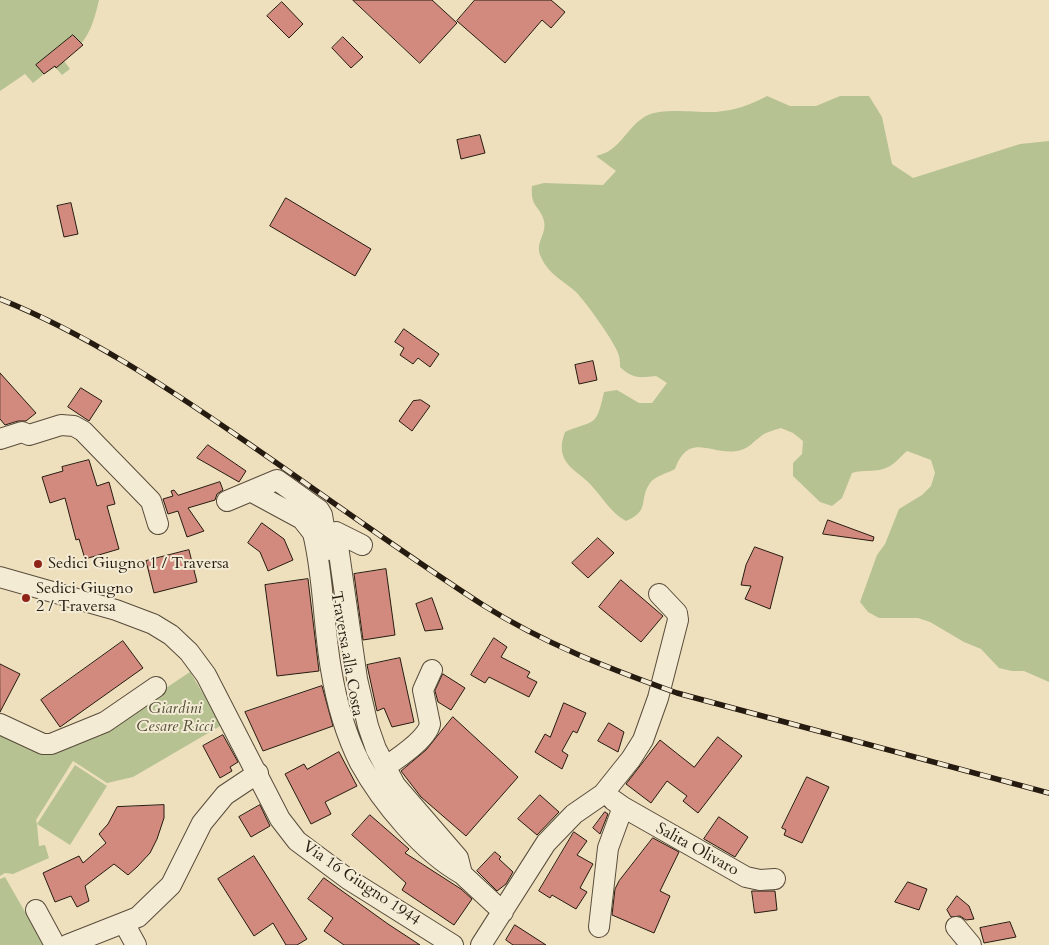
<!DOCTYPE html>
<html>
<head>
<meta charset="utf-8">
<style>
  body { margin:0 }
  canvas { display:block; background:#eee0bd }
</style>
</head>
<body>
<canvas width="1049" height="945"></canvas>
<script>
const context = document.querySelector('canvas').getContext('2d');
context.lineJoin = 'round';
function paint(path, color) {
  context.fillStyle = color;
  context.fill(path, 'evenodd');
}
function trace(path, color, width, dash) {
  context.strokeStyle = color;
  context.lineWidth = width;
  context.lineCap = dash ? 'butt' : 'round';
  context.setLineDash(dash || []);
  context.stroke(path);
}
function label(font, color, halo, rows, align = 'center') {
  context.font = font + ' Cardo,serif';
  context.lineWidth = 4;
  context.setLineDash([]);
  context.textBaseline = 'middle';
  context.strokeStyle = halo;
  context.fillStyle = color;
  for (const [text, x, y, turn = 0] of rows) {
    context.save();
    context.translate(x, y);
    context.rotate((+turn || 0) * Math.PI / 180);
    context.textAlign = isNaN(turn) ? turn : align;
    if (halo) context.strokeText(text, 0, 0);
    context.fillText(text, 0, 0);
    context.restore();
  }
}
paint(new Path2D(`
  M0,0H99C92,30 87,41 64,61L70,69L62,75L54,66L33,83L25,74L0,91Z
  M767,96L790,106H816L840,96H869L882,117L892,164L913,178L1020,144L1049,141V682L1024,671H1012L999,668L981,649L964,642L930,622L918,618H879L868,612L860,602L877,555L885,544L899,509L922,495L931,486L935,473L931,460L907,451C901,456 895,464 888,467C878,473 864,469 852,473L842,498L832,506L820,502L793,476V463L802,454L803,441L793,433L781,428C775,430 765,432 760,437C753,442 749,448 741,450C712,458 690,429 675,469C668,473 655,476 650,483C638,501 651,510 626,521C610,512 603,498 591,485C582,475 570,470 564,458C560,449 562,441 565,432C596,419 596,428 604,392L617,390L639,403H652L667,383L656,376C639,378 633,379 620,367C620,364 620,359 619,356C617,345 585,301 576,292C564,281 548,274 541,257C534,243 547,235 544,221C540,205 530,208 532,186L544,183L603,185L616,171L596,156C621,151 626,127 646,116C662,107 697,113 716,112C736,110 750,105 767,96Z
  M190,672L222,725L133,777L107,783L73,761L36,820L37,824L75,765L107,786L70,845L37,824L39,846L45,845L49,858L13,874L5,873L0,876V731L45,753L145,702Z
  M5,877L44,945H0V879Z`), '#b7c292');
const building = new Path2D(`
  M353,0H432L457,23L420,63Z
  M475,0H551L565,12L551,28L542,20L505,63L457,21Z
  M282,2L303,24L289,38L267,16Z
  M73,35L83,45L56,68L55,66L44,74L36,65Z
  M343,37L363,57L351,68L332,48Z
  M480,135L485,153L461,159L457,140Z
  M286,198L371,249L355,276L270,226Z
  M71,203L78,234L64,237L57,206Z
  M404,329L439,354L430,367L418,358L413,364L400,355L404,348L395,342Z
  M593,361L597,380L579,384L575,365Z
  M0,373L36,413L26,421H18L5,425L0,419Z
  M81,388L102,401L89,421L68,407Z
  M421,400L430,406L412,431L399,421L413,401Z
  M208,445L246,471L239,482L197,458Z
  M89,460L97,486L109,482L115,504L107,506L119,549L85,559L79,539L76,540L65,498L50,503L42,477L63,471L62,467Z
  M220,482L223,490L217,494L215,500L188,508L204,531L187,537L178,511L168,514L163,499L173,496L171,491L174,490L178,495Z
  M828,520L874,537L873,541L823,534Z
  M262,523L284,539L293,560L268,571L260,552L248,543Z
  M598,538L614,553L588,578L572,563Z
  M755,547L783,557L770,609L745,599L751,586L741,585L746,565Z
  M189,550L197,582L154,593L146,561Z
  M386,569L395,635L363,640L354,574Z
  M308,579L319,671L277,676L265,585Z
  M621,580L663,616L641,642L599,607Z
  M432,598L443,629L425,631L416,604Z
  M494,638L507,647L501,657L530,672L527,677L537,682L529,697L489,677L485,683L471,675Z
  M123,641L143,668L60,727L41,700Z
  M400,658L414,722L392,727L384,708L377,711L367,665Z
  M0,664L20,674L0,712Z
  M443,674L465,688L451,710L438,702L435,691Z
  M322,686L333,726L263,751L245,712Z
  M564,703L586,713L577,733L573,731L562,751L568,755L562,769L535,752L545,734L550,737Z
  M453,717L518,777L466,836L421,797L401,771L426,750Z
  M609,723L624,732L618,752L598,741Z
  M223,735L238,762L230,767L232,771L220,778L203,746Z
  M718,737L742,756L698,813L683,801L687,796L667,781L651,803L626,784L660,740L694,767Z
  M339,752L357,786L325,802L331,814L311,824L285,774L304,764L307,769Z
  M807,777L829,787L802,843L784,835L786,830L782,828Z
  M540,795L559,812L537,835L518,819Z
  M164,805V818L157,839L150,853L137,867L128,875L114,864L85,886L89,901L77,907L71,896L55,902L43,873L79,856L83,863L106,843L99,834L108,824L117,807Z
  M260,805L270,826L251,837L239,817Z
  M605,812L608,814L600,834L593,828Z
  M370,815L409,849L405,853L461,889L472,899L454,925L402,890L406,883L352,835Z
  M719,817L748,837L735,857L704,839Z
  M574,832L587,841L577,855L593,864L580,888L587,892L576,909L552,895L550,898L539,891Z
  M653,838L679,852L660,891L670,896L654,933L612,915L615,889L619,881Z
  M495,852L501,857L499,859L513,872L506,884L497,891L477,871Z
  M254,856L307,939L297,945H286L273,923L254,936L218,879Z
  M324,878L388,924L420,945H344L324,931L333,918L308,899Z
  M908,882L927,889L919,910L895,902Z
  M752,891H775L777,910L755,913Z
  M957,896L969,906L974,919L966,920L960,916L951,917L947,910Z
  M1010,922L1016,937L984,943L980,928Z
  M515,925L546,945H513L506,940Z`);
paint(building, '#d18a7d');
trace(building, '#261b10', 1);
const street = new Path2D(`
  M0,439L22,432L29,435L61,425L74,426L83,431L151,501L158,524
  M254,493L302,519L313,533C324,577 323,624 331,669C336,700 346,735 360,763C382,803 423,852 462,874
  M227,501L277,480L319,510L322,515L328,550
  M362,545L336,532L357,679L368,726L376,749L395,785L458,858L462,874L503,912
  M0,577L116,610L153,624L171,635L189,652L206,675L280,819L297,841L348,879L453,945
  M0,724L43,744H51L105,722L156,687
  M385,767C397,759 427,739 430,724L423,690L432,670
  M623,807L746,877L760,880L775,879
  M36,910L55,945
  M124,923L136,945
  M599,927L608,848L623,807L613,800
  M956,927L971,945
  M67,945L138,917L171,885L202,823L225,795L258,773
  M481,945L546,843L574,814L603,794L631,759L643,740L658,698L678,620L677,613L659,594`);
trace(street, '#584c3b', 22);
trace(street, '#f4ebd4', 20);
const rail = new Path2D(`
  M0,299C87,334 165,386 242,439C322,494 401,552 483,605C543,643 610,669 677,693L1049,793`);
trace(rail, '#261b10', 5.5);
trace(rail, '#f4ebd4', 4, [11]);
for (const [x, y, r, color] of [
  [38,564,5,"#8f2418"],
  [26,598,5,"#8f2418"]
]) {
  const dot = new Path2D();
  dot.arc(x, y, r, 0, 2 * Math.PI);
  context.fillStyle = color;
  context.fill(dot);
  trace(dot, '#f4ebd4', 2);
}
label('16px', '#261b10', '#f4ebd4', [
  ["Sedici Giugno 1 / Traversa",48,564],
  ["Sedici Giugno",36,589],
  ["2 / Traversa",36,607]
], 'left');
label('16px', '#261b10', '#f4ebd4', [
  ["Traversa alla Costa",346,654,80],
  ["Salita Olivaro",697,850,29],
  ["Via 16 Giugno 1944",361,884,34]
]);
label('italic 16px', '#524d37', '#f4ebd4', [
  ["Giardini",175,709],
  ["Cesare Ricci",175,727]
]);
</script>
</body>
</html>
